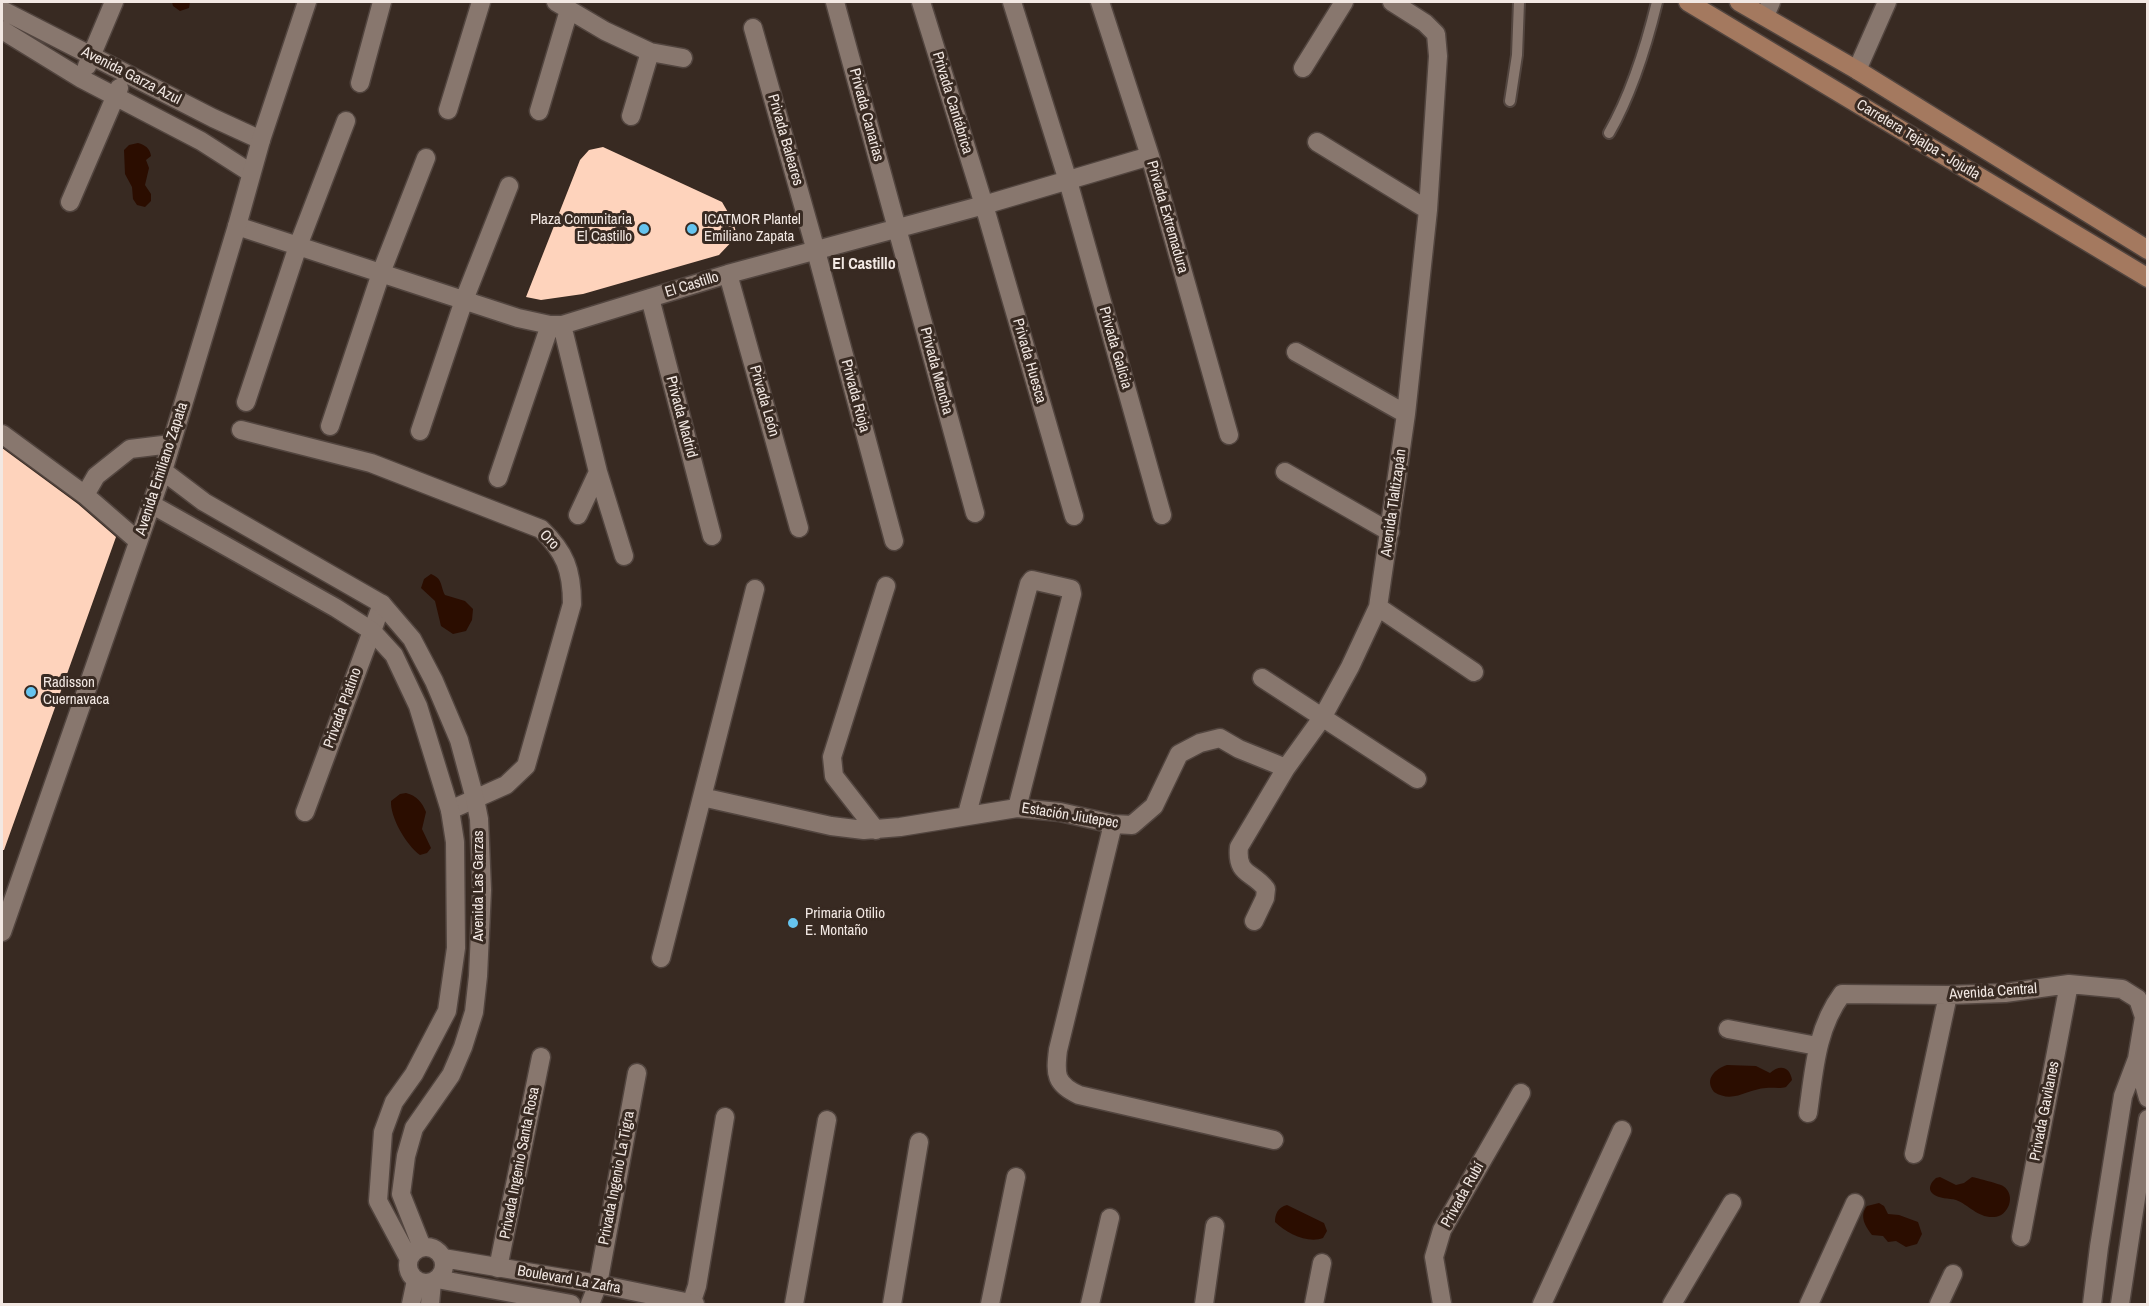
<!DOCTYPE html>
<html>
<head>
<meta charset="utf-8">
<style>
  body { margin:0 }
  #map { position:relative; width:2149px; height:1306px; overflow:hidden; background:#382a22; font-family:"Archivo Narrow",sans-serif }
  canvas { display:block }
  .frame { position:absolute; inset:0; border:3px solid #f2e8e3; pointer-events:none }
</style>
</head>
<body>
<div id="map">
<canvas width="2149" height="1306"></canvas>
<div class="frame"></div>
</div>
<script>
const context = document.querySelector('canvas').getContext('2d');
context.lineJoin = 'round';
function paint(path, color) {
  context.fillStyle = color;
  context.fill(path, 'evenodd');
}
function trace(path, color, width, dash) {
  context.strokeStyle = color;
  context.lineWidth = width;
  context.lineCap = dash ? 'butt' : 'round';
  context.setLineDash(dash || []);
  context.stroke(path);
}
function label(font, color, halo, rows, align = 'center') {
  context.font = font + ' "Archivo Narrow",sans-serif';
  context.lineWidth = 6;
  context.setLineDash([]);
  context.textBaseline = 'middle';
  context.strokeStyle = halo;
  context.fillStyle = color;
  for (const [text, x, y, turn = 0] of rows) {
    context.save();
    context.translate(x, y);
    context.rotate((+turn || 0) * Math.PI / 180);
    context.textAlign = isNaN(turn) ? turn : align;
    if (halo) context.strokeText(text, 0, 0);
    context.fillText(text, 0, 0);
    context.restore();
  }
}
paint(new Path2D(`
  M172,2H190L189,8L180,11L173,6Z
  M138,143C145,145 150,148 151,156L146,160L149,168L145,185L151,194V201L145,207L137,205L133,199L132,187L125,174L124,150L129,145Z
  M431,574C443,579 440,585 445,595L465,601L473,609L472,620L466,631L453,634L441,626L435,601L421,588L424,579Z
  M406,793C417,796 422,802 426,812L422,829L431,848L427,853L420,855C406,845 390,817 391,801L400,794Z
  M1727,1065L1756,1066L1770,1073C1780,1064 1790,1067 1792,1080L1786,1087C1779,1089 1773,1087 1766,1088C1747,1089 1733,1104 1714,1092C1704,1079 1715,1069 1727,1065Z
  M1940,1177L1956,1185L1964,1183L1972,1177C1977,1178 2000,1184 2003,1186C2017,1195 2008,1217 1994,1217C1978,1218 1969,1205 1956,1200C1949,1198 1939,1199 1933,1194C1927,1189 1931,1182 1936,1178Z
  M1879,1203L1884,1206L1888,1214L1899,1215L1918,1222L1922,1234L1917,1244L1906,1247L1896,1241L1888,1242L1883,1236L1872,1235C1865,1226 1859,1216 1867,1206Z
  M1287,1205L1324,1223L1327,1231L1323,1238C1308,1244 1286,1233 1275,1222C1275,1214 1278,1207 1287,1205Z`), '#2b0d00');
paint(new Path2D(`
  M603,147L722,202L733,221L737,236L719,255L583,294L541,300L526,297L580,160L589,150Z
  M2,448L78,504L116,537L4,850H2Z`), '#fed3bc');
const service = new Path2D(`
  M1510,101L1517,55L1519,2
  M1609,133C1632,93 1646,47 1657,2`);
const minor = new Path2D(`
  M556,2L605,31L650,52L683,58
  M835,2L975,513
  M921,2L984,205L1074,516
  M1012,2L1068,181L1162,515
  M1100,2L1150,156L1229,435
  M2,10L213,118L261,140
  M1765,16L1771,2
  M753,28L816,251L894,541
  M2,30L82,79L201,141L251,173
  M87,66L114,2
  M1303,68L1344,2
  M1857,70L1887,2
  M360,83L382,2
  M448,110L481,2
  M539,111L569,10
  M631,116L650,52
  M1317,142L1428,210
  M70,202L119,88
  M237,226L518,318L550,325H562L728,274L984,205L1150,156
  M728,274L799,528
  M650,298L712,536
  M562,325L598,472L624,556
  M1296,352L1406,414
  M246,402L298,246L346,121
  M330,426L381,273L426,158
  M241,430L371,463L541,529C565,552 572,570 572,604L526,766L506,785L450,810
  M420,431L464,300L509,186
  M2,434L85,495L138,541
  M1285,472L1390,532
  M498,478L550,325
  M85,495L96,476L130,449L171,444
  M578,515L598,472
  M1378,607L1474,672
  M1262,678L1417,779
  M702,797L831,826L864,830L900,827L1017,808L1060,812L1113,824L1132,825L1154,806L1179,754L1200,743L1220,738L1239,749L1286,768
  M305,812L382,604
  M967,814L1029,584L1032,580L1071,589L1072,594L1017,808
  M1113,824L1058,1050C1055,1074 1055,1084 1079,1095L1274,1140
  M876,830L834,776L832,757L886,586
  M1254,921L1265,898L1266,889C1253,871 1236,876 1239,847L1286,768L1322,718L1350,667L1378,607L1406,414L1428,210L1438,56L1436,34L1425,23L1392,2
  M661,958L755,589
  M1728,1029L1817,1046
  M2137,1059L2148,1098
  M1808,1113C1814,1071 1816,1029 1842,994L1948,995L2005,993L2069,984L2122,989L2138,999L2144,1017L2137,1059L2123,1096L2099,1247L2092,1304
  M1914,1154L1948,995
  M2021,1237L2069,984
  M498,1268L541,1057
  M590,1304L598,1284L637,1073
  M691,1304L697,1286L725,1117
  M794,1304L827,1120
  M892,1304L919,1142
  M990,1304L1016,1177
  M1090,1304L1110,1218
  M1204,1304L1215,1226
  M1314,1304L1322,1263
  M1442,1304L1434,1257L1442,1230L1521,1093
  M1542,1304L1622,1130
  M1672,1304L1732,1203
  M1809,1304L1855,1203
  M1939,1304L1953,1274
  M2120,1304L2148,1119`);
const tertiary = new Path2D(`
  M163,471L204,502L382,604L412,639L434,681L459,740L475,799L479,819L482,890L478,976L474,1012L463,1047L451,1075L414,1128L406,1156L401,1194L422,1247
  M151,504L336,608L372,631L394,655L418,706L450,810L455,842L456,948L447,1011L414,1074L394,1102L383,1132L378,1201L409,1259
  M2,932L163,471L237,226L261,140L307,2
  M408 1265a18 18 0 1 1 36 0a18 18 0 1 1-36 0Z
  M443,1258L598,1284L695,1304
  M437,1279L571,1304
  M411,1304L416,1280
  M430,1304L432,1282`);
const secondary = new Path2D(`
  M1688,2L2148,278
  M1739,2L1857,70L2148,250`);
trace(service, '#52453f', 14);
trace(minor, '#52453f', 21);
trace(tertiary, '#52453f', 21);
trace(secondary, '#52453f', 21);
trace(service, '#88776e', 10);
trace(minor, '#88776e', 18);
trace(tertiary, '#88776e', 18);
trace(secondary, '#a4795f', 18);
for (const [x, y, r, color] of [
  [644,229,6,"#66c4ef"],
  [692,229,6,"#66c4ef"],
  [31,692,6,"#66c4ef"],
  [793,923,6,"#66c4ef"]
]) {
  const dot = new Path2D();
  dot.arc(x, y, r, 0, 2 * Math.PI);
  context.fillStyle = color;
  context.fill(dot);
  trace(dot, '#382a22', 2);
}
label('15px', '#f2e8e3', '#382a22', [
  ["Avenida Garza Azul",131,76,27],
  ["Privada Cantábrica",952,103,73],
  ["Privada Canarias",866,115,75],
  ["Privada Baleares",785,140,74],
  ["Carretera Tejalpa - Jojutla",1918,140,31],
  ["Privada Extremadura",1167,217,74],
  ["El Castillo",692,285,-17],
  ["Privada Galicia",1115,348,74],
  ["Privada Huesca",1029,361,74],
  ["Privada Mancha",936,371,75],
  ["Privada Rioja",855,396,75],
  ["Privada León",764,401,74],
  ["Privada Madrid",681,417,75],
  ["Avenida Emiliano Zapata",162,469,-72],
  ["Avenida Tlaltizapán",1394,503,-82],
  ["Oro",549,540,46],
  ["Privada Platino",343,708,-70],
  ["Estación Jiutepec",1070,816,9],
  ["Avenida Las Garzas",479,886,-90],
  ["Avenida Central",1993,992,-4],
  ["Privada Gavilanes",2045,1111,-79],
  ["Privada Ingenio Santa Rosa",520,1163,-79],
  ["Privada Ingenio La Tigra",617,1178,-79],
  ["Privada Rubí",1463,1195,-61],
  ["Boulevard La Zafra",569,1280,10]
]);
label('15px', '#f2e8e3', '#382a22', [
  ["Plaza Comunitaria",632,220,"right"],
  ["El Castillo",632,237,"right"],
  ["ICATMOR Plantel",704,220],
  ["Emiliano Zapata",704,237],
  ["Radisson",43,683],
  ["Cuernavaca",43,700],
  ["Primaria Otilio",805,914],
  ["E. Montaño",805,931]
], 'left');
label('bold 16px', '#f2e8e3', '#382a22', [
  ["El Castillo",864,265]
]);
</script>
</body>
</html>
